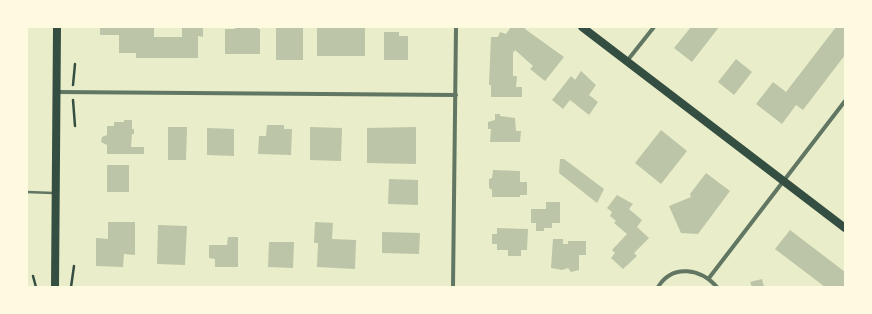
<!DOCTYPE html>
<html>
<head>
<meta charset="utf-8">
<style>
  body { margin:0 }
  #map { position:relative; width:872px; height:314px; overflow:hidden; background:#e9edc9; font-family:Cabin,sans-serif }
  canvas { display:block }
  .frame { position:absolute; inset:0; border:28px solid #fefae0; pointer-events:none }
</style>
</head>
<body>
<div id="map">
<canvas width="872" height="314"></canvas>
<div class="frame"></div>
</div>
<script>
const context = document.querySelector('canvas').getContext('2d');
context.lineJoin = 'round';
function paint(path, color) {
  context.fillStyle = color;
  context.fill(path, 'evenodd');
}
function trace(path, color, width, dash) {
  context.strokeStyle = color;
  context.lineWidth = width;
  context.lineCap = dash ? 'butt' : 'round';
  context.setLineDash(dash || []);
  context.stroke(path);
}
paint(new Path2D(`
  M100,27H154V37H182V27H203V37L198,36V58H136V53H119V35H100Z
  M235,27H258V29H260V54H225V29H235Z
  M276,27H303V60H276Z
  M317,27H365V56H317Z
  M511,27H525V29L564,57L545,81L530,69L533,66L515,50L513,53V76H517L516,87H522V97H491V85H489L491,37H498L500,32L506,34Z
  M691,27H719L692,62L674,48Z
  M836,27H845V55L803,110L796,105L782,124L756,104L773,82L786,92Z
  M384,32H399V36H408V60H384Z
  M736,59L752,72L734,95L718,82Z
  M581,71L596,85L589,95L598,102L589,115L570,100L563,109L552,100L571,76L575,80Z
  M495,114H500V116L515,118L516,131H521L520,142H490L491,129H488V122L495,120Z
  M124,120H132V129H134V134H132L131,147H144V154H107V145L101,142L102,137L107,135V126H114V122H124Z
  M267,125H284V129H292L291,155L258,154L259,136H266Z
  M168,127H187L186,160H168Z
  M310,127L342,128L341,161L310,160Z
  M416,127V164L367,163V128Z
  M207,128L234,129V156L207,155Z
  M661,130L687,151L661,184L635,163Z
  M560,159H564L604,189L597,203L559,173Z
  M107,165H129V192H107Z
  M493,170L520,171V182H527V195H520V197H492V190L489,188V179L492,178Z
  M706,173L730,191L698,234L681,233L669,206L691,197L690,194Z
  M389,179L418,180V205L388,204Z
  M617,195L633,204L629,209L642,220L637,227L649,238L634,253L637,256L623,269L611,258L615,253L612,250L627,234L614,223L616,221L610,216L612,212L607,208Z
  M546,202H560V223H552V228H544V231H536V223H531V209H546Z
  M108,222H135V255L124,254L123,267L96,266V238L108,239Z
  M315,222L333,223L332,239L356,240L355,269L317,267L318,243H314Z
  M158,225L187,226L185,265L157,264Z
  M497,228L528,229L527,250H521V256H508V250H497V244H492V234H497Z
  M790,230L845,272V287H825L775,249Z
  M382,232L420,233L419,254L382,253Z
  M228,237H238V267H215V259L209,258V245H227Z
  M553,239H563V244H568V241H586V255H579V270L571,272L568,268L562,270L551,268Z
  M269,242H294L293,268L268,267Z
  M762,279L764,287H752L750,282Z`), '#bcc5a7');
trace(new Path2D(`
  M73,85L75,64
  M73,100L75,126
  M33,276L36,287
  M71,287L74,266`), '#344e41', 2.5);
trace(new Path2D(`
  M27,192L53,193`), '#617663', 2.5);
trace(new Path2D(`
  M627,61L654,27
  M57,92L456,95
  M709,278L845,101
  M453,287L456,27
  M658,287C673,263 701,269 717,287`), '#617663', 4);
trace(new Path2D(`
  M582,27L845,228
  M55,287L57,27`), '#344e41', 8);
</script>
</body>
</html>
